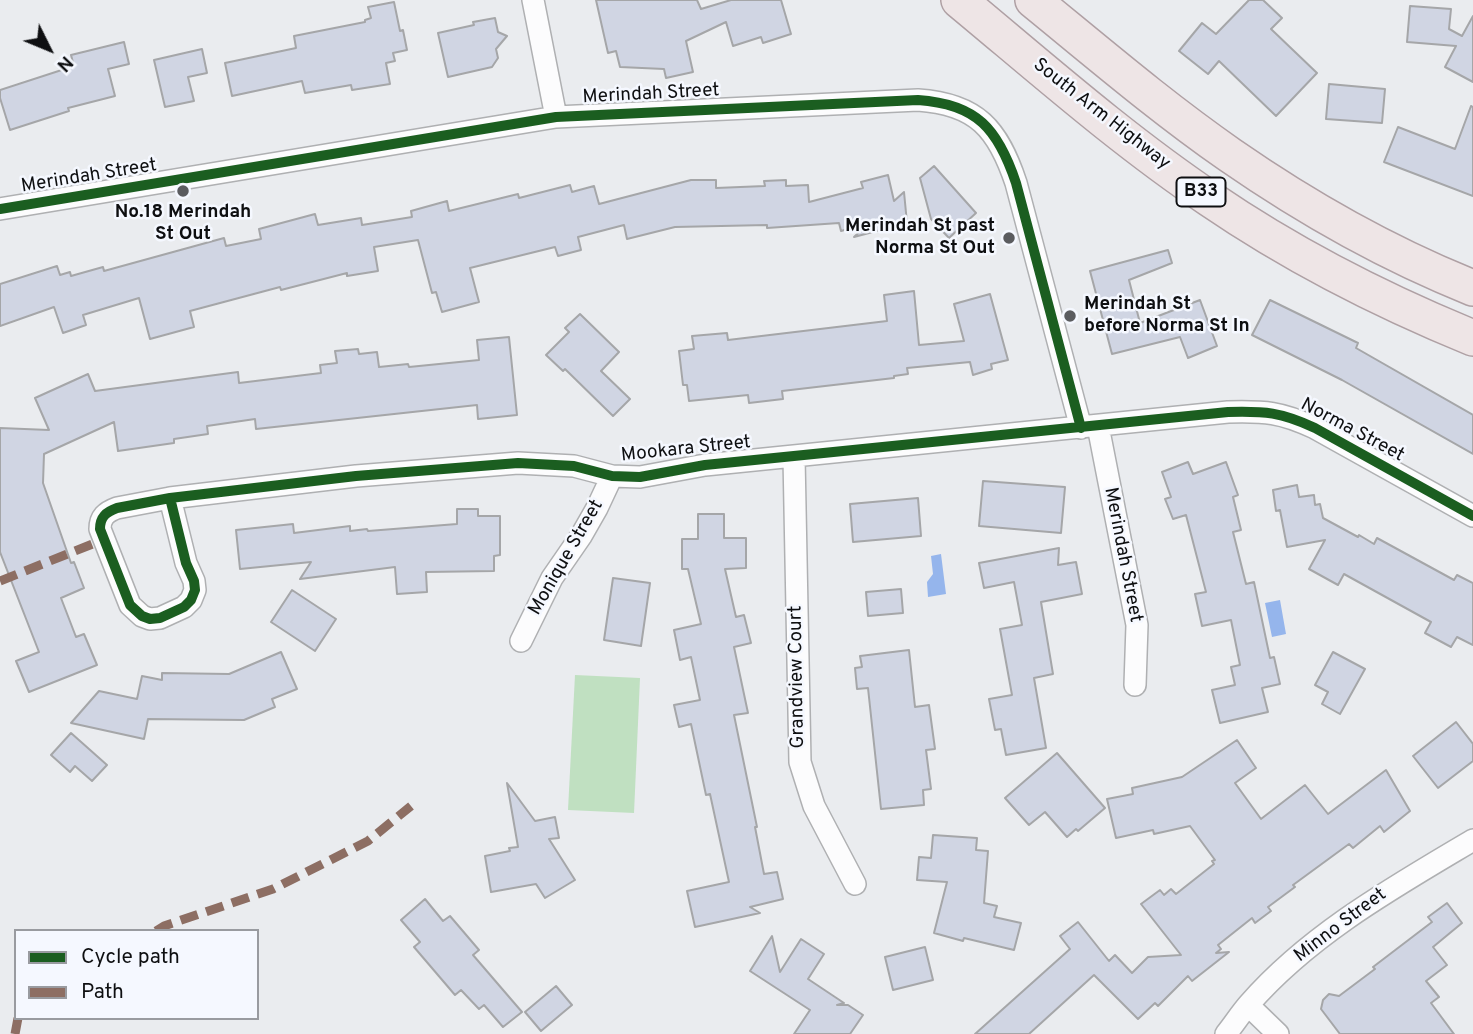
<!DOCTYPE html>
<html>
<head>
<meta charset="utf-8">
<style>
  body { margin:0 }
  #map { position:relative; width:1473px; height:1034px; overflow:hidden; background:#eaecef; font-family:Overpass,sans-serif }
  canvas { display:block }
  .legend { position:absolute; left:14px; top:929px; width:245px; height:91px; box-sizing:border-box; background:#f5f8ff; border:2px solid #999ba0; margin:0; padding:9px 12px; list-style:none; font-size:21px; color:#0e0f11 }
  .legend li { display:flex; align-items:center; gap:14px; height:35px }
  .legend b { width:35px; border:2px solid #999ba0 }
  .north { position:absolute; left:14px; top:14px; width:70px; height:70px; -webkit-text-stroke:5px #f5f8ff; paint-order:stroke; rotate:133deg; font-size:19px; font-weight:700; line-height:28px; text-align:center; color:#0e0f11 }
  .north::after { content:''; display:block; margin:auto; width:24px; height:32px; background:#0e0f11; clip-path:polygon(50% 0,100% 100%,50% 72%,0 100%) }
</style>
</head>
<body>
<div id="map">
<canvas width="1473" height="1034"></canvas>
<ul class="legend">
<li><b style="height:9px;background:#1b5e20"></b>Cycle path</li>
<li><b style="height:9px;background:#8d6e63"></b>Path</li>
</ul>
<div class="north">N</div>
</div>
<script>
const context = document.querySelector('canvas').getContext('2d');
context.lineJoin = 'round';
function paint(path, color) {
  context.fillStyle = color;
  context.fill(path, 'evenodd');
}
function trace(path, color, width, dash) {
  context.strokeStyle = color;
  context.lineWidth = width;
  context.lineCap = dash ? 'butt' : 'round';
  context.setLineDash(dash || []);
  context.stroke(path);
}
function label(font, color, halo, rows, align = 'center') {
  context.font = font + ' Overpass,sans-serif';
  context.lineWidth = 5;
  context.setLineDash([]);
  context.textBaseline = 'middle';
  context.strokeStyle = halo;
  context.fillStyle = color;
  for (const [text, x, y, turn = 0] of rows) {
    context.save();
    context.translate(x, y);
    context.rotate((+turn || 0) * Math.PI / 180);
    context.textAlign = isNaN(turn) ? turn : align;
    if (halo) context.strokeText(text, 0, 0);
    context.fillText(text, 0, 0);
    context.restore();
  }
}
paint(new Path2D(`
  M575,675L640,678L634,813L568,810Z`), '#c0e0c1');
paint(new Path2D(`
  M941,554L946,594L928,597L927,582L933,574L931,556Z
  M1280,600L1286,634L1272,637L1265,603Z`), '#95b5ec');
const building = new Path2D(`
  M596,0H697L701,9L731,0H781L791,34L763,43L761,37L733,46L726,22L686,41L693,72L666,78L664,69L620,67L616,51L608,53Z
  M1249,0H1263L1282,18L1271,29L1317,73L1276,116L1219,61L1208,74L1179,51L1202,23L1216,34Z
  M394,2L400,31L403,30L407,50L393,53L395,61L386,63L390,84L352,90L351,85L305,93L302,81L232,96L225,63L296,48L294,36L365,22V20L371,18L368,7Z
  M1410,6L1451,9L1449,29L1462,36L1473,16V82L1445,67L1456,46L1407,42Z
  M495,18L498,32L507,36L496,49L498,58L492,67L448,77L438,33L474,25L473,22Z
  M124,42L129,64L108,69L115,96L68,108L69,111L10,130L0,98V90L74,66L71,55Z
  M202,49L207,73L188,77L194,101L165,107L154,60Z
  M1329,84L1385,89L1382,123L1326,119Z
  M1471,106L1473,107V196L1384,162L1398,127L1455,149Z
  M934,166L976,213L949,238L931,219L920,178Z
  M888,175L894,201L904,192L907,223L854,237L869,223L841,231L839,223L767,228V225L675,227L627,239L624,225L578,237L581,250L558,256L555,247L470,268L479,302L442,312L436,292L432,293L418,240L374,247L378,271L347,276V273L281,290L280,287L190,311L194,327L150,339L139,298L83,315L86,325L63,333L54,307L0,326V284L57,266L60,275L70,272L71,276L103,267L104,271L224,238L226,246L261,239L259,229L315,214L318,225L361,218L362,225L412,217L411,211L447,201L449,211L518,194L519,198L570,185L572,192L594,186L599,204L691,180H716V188L765,186L764,181L786,180V186L808,185L809,202L863,188L861,182Z
  M1168,250L1172,263L1129,280L1140,323L1200,300L1217,346L1188,358L1180,337L1112,354L1090,271Z
  M914,291L919,345L964,341L954,304L990,294L1008,360L991,364L992,369L973,375L970,362L907,368L908,374L894,376V378L782,391L783,399L749,403L748,395L689,401L687,385H683L679,351L694,349L692,336L727,333L728,340L887,321L884,295Z
  M1270,300L1358,343L1356,348L1473,415V454L1342,380L1252,335Z
  M580,314L619,352L601,371L630,399L613,416L565,369L563,371L546,355L569,332L565,328Z
  M509,337L517,415L478,419L477,405L256,429L255,419L207,426L208,434L174,439V443L118,451L114,422L44,454L43,483L71,563L74,562L84,588L61,598L76,637L84,634L97,665L29,692L16,661L39,652L0,552V428L49,430L35,398L88,374L95,391L238,372L239,383L321,373L320,365L337,363L335,351L358,349L359,354L377,352L379,367L408,364L409,367L479,360L477,340Z
  M1188,462L1193,474L1226,462L1238,495L1233,497L1241,530L1233,532L1246,584L1254,582L1270,658L1274,657L1280,684L1262,688L1268,712L1220,723L1212,690L1235,685L1231,667L1240,665L1231,620L1202,626L1195,594L1206,592L1186,515L1173,519L1165,499L1171,497L1162,472Z
  M983,481L1065,487L1061,533L979,526Z
  M1297,485L1299,497L1314,495L1315,505L1320,504L1323,518L1358,537L1359,535L1374,544L1377,538L1454,580L1457,575L1473,583V645L1457,637L1451,647L1425,633L1431,622L1344,574L1338,585L1309,569L1325,540L1287,547L1280,510L1276,511L1273,490Z
  M918,498L921,536L853,542L850,504Z
  M457,509H478V516H500V555L494,556V571L426,572L427,592L397,594L395,567L300,579L311,562L240,569L236,530L293,524L294,533L350,526V531L367,529L368,531L457,524Z
  M698,514H724V538H746V568L725,569L736,617L744,615L751,643L734,647L748,713L734,715L757,827H755L764,874L777,872L783,899L750,907L760,913L695,927L687,891L729,882L710,794L706,795L691,724L679,727L674,705L700,700L691,657L680,660L674,630L701,624L688,569H682V539H698Z
  M1059,548L1058,565L1076,562L1082,594L1041,602L1053,674L1034,678L1046,748L1006,755L1001,729L995,730L989,699L1012,695L1000,629L1022,625L1014,582L984,588L979,563Z
  M613,578L650,583L641,646L604,640Z
  M901,589L903,613L868,616L866,592Z
  M292,590L336,619L315,651L271,622Z
  M909,650L915,707L929,705L935,749L926,750L931,789L923,790L924,805L881,809L868,688L857,689L855,668L862,667L860,656Z
  M281,652L297,689L272,699L275,707L244,720L148,719L144,739L71,723L99,691L137,699L142,676L162,680V673L229,674Z
  M1333,652L1365,669L1340,714L1322,704L1328,692L1315,685Z
  M1456,722L1473,744V761L1438,788L1413,756Z
  M71,733L107,765L92,781L75,766L70,772L51,755Z
  M1237,740L1256,768L1235,783L1261,819L1305,785L1328,814L1386,770L1410,811L1384,832L1380,826L1353,848L1349,844L1293,885L1295,887L1268,907L1271,911L1255,923L1252,918L1218,945L1221,949L1216,953L1229,952L1192,981L1188,976L1158,1006L1155,1003L1138,1019L1094,975L1029,1034H975L1070,949L1060,936L1078,922L1109,961L1115,955L1132,973L1148,957L1181,955L1141,904L1160,890L1164,895L1171,889L1176,894L1214,864L1212,861L1215,860L1190,826L1154,834L1153,830L1116,838L1107,799L1133,794L1132,788L1182,777Z
  M1057,753L1105,808L1078,831L1076,829L1067,837L1045,812L1029,825L1005,798Z
  M507,783L535,821L555,817L559,838L549,839L575,880L545,898L536,884L491,892L485,856L510,851L509,848L518,847Z
  M933,835L977,838L976,850L988,851L984,903L997,906L994,917L1021,923L1014,950L964,938L963,941L934,933L947,882L917,880L919,857L931,858Z
  M425,899L443,921L450,916L479,950L473,955L522,1012L503,1027L484,1005L479,1009L461,990L455,995L414,947L420,942L401,920Z
  M1447,903L1462,923L1433,947L1447,965L1426,981L1439,997L1431,1003L1454,1034H1340L1321,1009L1323,1000L1329,994L1339,996L1375,969L1373,967L1432,922L1428,917Z
  M772,936L780,972L801,939L824,954L808,979L844,1003L837,1005H848L863,1015L850,1034H794L810,1010L750,971Z
  M925,947L933,980L893,990L885,957Z
  M556,986L572,1005L541,1031L525,1012Z`);
paint(building, '#d0d5e3');
trace(building, '#a5a6a8', 2);
const minor = new Path2D(`
  M533,0L556,117
  M0,209L556,117L918,100C977,104 998,129 1016,183L1081,428
  M1098,426L1137,625L1135,685
  M794,457L800,762L814,806L855,884
  M170,498L186,563L194,581L195,590L191,600L184,607L160,618L150,619L142,616L130,605L100,529C100,517 106,512 117,508L170,498L356,476L518,463L574,466L612,476L640,477L705,465L1228,412C1265,411 1281,412 1315,428L1473,516
  M521,641L552,578L581,536L597,508L612,476
  M1248,1005L1278,1034
  M1226,1034C1234,1024 1241,1013 1249,1004C1310,934 1394,887 1473,840`);
const primary = new Path2D(`
  M959,0C1041,68 1121,139 1210,199C1292,255 1380,300 1473,338
  M1033,0C1098,53 1161,107 1230,155C1305,207 1388,254 1473,288`);
trace(minor, '#afb0b2', 24);
trace(primary, '#afa0a4', 38);
trace(minor, '#fcfcfd', 21);
trace(primary, '#eee5e6', 35);
trace(new Path2D(`
  M0,581L105,539
  M156,931L164,926L273,889L368,841L411,806
  M15,1034L18,1018`), '#8d6e63', 9, [18, 9]);
trace(new Path2D(`
  M0,209L556,117L918,100C977,104 998,129 1016,183L1081,428
  M170,498L186,563L194,581L195,590L191,600L184,607L160,618L150,619L142,616L130,605L100,529C100,517 106,512 117,508L170,498L356,476L518,463L574,466L612,476L640,477L705,465L1228,412C1265,411 1281,412 1315,428L1473,516`), '#1b5e20', 10);
for (const [x, y, r, color] of [
  [183,191,7,"#5b5c5f"],
  [1009,238,7,"#5b5c5f"],
  [1070,316,7,"#5b5c5f"]
]) {
  const dot = new Path2D();
  dot.arc(x, y, r, 0, 2 * Math.PI);
  context.fillStyle = color;
  context.fill(dot);
  trace(dot, '#f5f8ff', 2.5);
}
for (const [x, y, w] of [
  [1201,192,49]
]) {
  const box = new Path2D();
  box.roundRect(x - w / 2, y - 14.5, w, 29, 5);
  context.fillStyle = '#f5f8ff';
  context.fill(box);
  trace(box, '#0e0f11', 2);
}
label('bold 18px', '#0e0f11', null, [
  ["B33",1201,192]
]);
label('19px', '#0e0f11', '#f5f8ff', [
  ["Merindah Street",651,95,-3],
  ["South Arm Highway",1101,115,38],
  ["Merindah Street",89,177,-9],
  ["Norma Street",1352,431,28],
  ["Mookara Street",686,450,-6],
  ["Merindah Street",1122,555,79],
  ["Monique Street",567,558,-60],
  ["Grandview Court",798,677,-91],
  ["Minno Street",1341,926,-37]
]);
label('bold 19px', '#0e0f11', '#f5f8ff', [
  ["No.18 Merindah",183,213],
  ["St Out",183,235],
  ["Merindah St past",995,227,"right"],
  ["Norma St Out",995,249,"right"],
  ["Merindah St",1084,305,"left"],
  ["before Norma St In",1084,327,"left"]
]);
</script>
</body>
</html>
